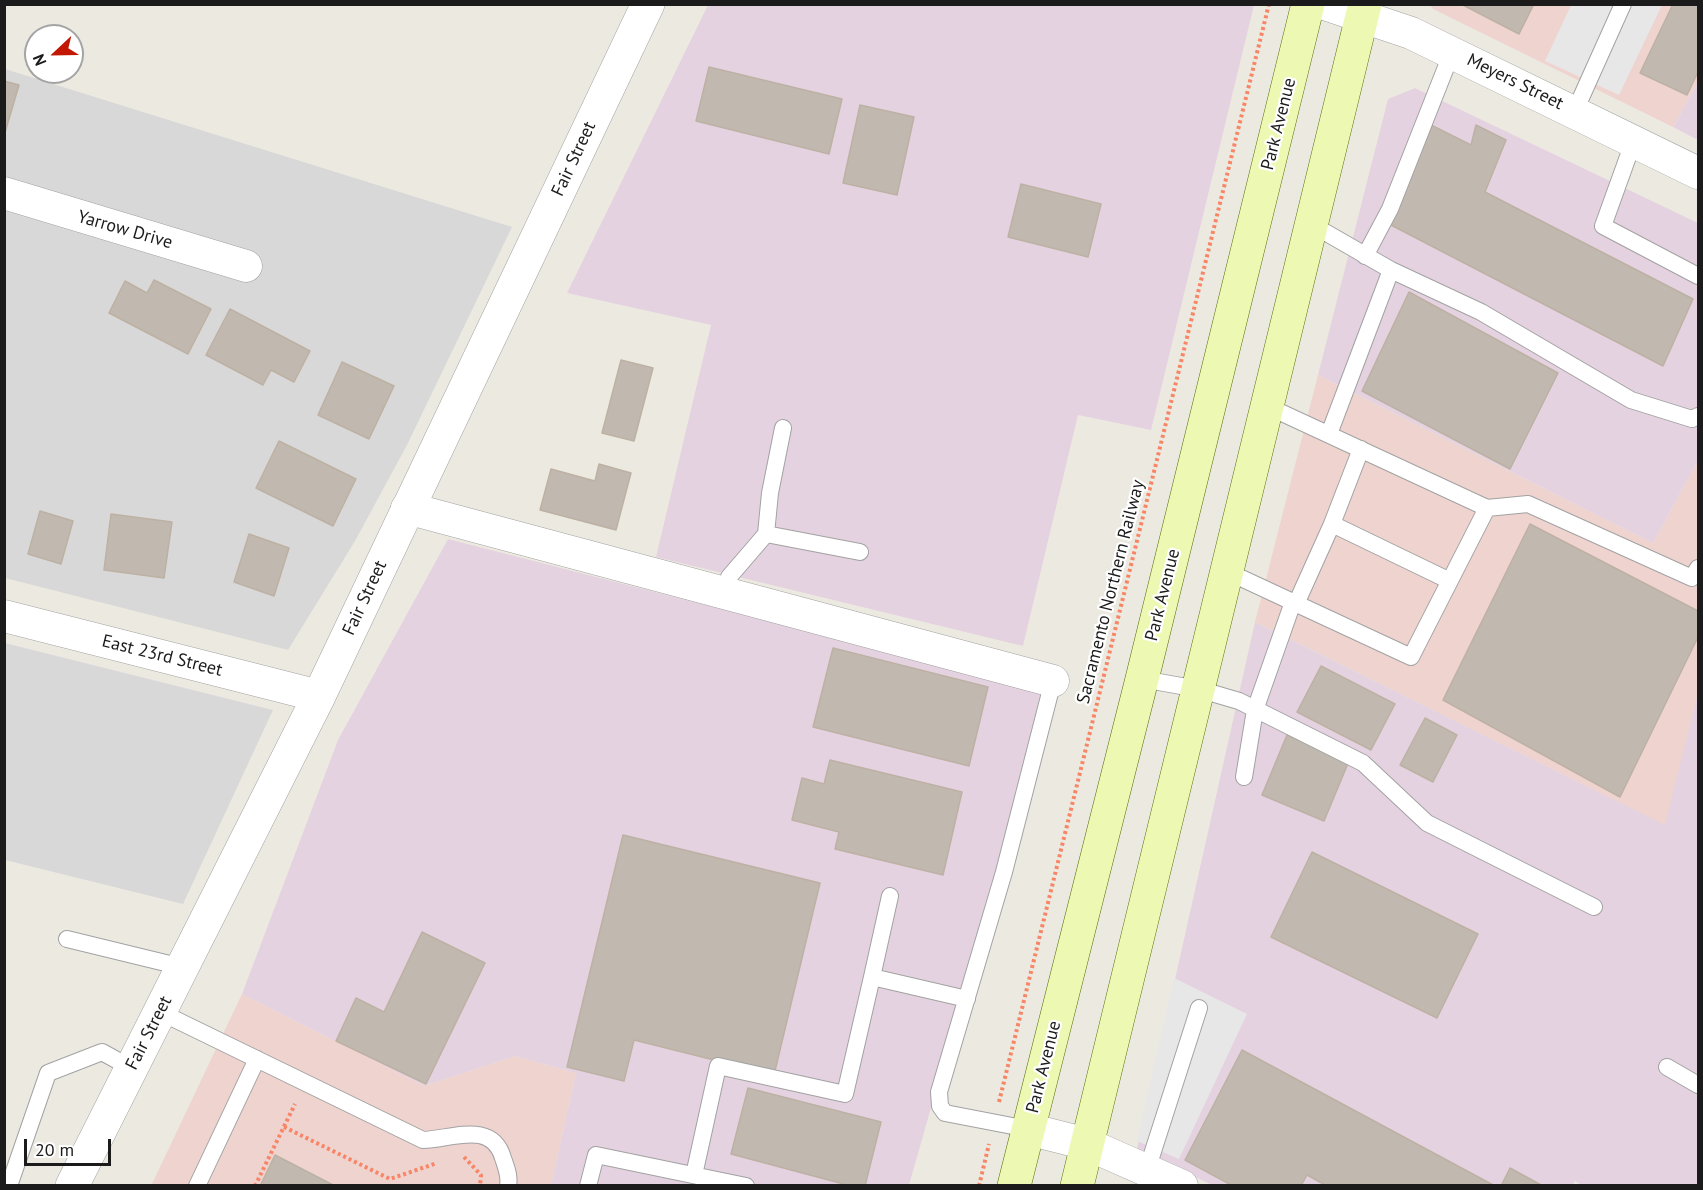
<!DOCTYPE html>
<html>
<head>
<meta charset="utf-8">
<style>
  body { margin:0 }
  #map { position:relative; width:1703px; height:1190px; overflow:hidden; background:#eceae0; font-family:"PT Sans",sans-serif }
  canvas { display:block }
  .frame { position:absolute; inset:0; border:6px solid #1b1b1b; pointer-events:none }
  .north { position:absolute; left:24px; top:24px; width:60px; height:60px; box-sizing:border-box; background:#fff; border:2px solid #a4a4a4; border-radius:50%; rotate:248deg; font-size:16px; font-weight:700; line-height:24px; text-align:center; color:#1b1b1b }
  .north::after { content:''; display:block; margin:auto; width:21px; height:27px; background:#c21803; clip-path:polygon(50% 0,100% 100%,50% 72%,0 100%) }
  .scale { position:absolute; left:24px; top:1139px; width:87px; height:27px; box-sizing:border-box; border:3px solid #1b1b1b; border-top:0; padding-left:8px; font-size:18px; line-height:21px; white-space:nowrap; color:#1b1b1b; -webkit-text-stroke:4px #fff; paint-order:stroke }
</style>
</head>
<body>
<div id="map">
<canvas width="1703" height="1190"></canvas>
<div class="frame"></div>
<div class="north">N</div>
<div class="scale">20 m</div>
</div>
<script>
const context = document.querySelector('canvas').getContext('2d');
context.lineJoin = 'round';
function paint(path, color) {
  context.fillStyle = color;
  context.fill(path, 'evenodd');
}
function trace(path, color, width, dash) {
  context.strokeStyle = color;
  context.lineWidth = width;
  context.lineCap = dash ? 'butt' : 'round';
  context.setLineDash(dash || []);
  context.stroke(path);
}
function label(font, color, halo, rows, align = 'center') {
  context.font = font + ' "PT Sans",sans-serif';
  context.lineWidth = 4.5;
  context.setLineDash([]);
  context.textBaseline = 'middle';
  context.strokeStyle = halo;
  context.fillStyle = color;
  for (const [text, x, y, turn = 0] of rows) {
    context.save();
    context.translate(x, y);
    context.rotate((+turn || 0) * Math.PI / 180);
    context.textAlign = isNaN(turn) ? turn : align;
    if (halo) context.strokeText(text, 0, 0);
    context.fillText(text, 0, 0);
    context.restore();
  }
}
paint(new Path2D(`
  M5,69L512,227L407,445L355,541L288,650L5,578Z
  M5,643L273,710L183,904L5,860Z`), '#d9d8d8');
paint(new Path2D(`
  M1430,5H1698V82L1673,127L1433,9Z
  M1318,375L1653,543L1698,461V693L1666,826L1255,622Z
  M242,994L424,1086L515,1056L576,1073L551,1185L151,1186Z`), '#eed3cf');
paint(new Path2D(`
  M708,5H1254L1151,430L1078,415L1023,646L656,557L711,325L567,293Z
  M1698,82V140L1673,127Z
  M1415,88L1698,223V461L1653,543L1318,375L1388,99Z
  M448,539L1041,691L992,894L909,1185H551L576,1073L515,1056L424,1086L242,994L338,740Z
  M1255,622L1665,825L1698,693V1185L1583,1186L1575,1181L1572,1186L1212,1185L1137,1149Z`), '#e5d2e0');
paint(new Path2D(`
  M1571,5H1662L1619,95L1545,61Z
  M1174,978L1247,1014L1179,1159L1137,1141Z`), '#e7e7e7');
const building = new Path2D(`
  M1461,4H1534L1519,34Z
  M1673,4H1698V72L1687,95L1640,73Z
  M709,67L842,99L829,154L696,121Z
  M4,81L19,85L4,136Z
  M860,105L914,117L897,195L843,183Z
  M1429,124L1471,145L1476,125L1506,140L1485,192L1693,299L1663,366L1389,224Z
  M1021,184L1101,204L1088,257L1008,237Z
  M154,280L211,309L188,354L109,313L125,281L147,293Z
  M1409,292L1558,373L1510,469L1362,391Z
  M230,309L310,351L294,382L271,370L263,385L206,355Z
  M621,360L653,368L634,441L602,433Z
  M342,362L394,386L369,439L318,415Z
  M279,441L356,479L333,526L256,488Z
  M599,464L631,473L616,530L540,510L551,469L595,481Z
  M40,511L73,521L61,564L28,554Z
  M111,514L172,522L164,578L104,570Z
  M1530,524L1698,611V637L1620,797L1443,700Z
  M249,534L289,548L274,596L234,582Z
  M833,648L988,687L969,766L813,727Z
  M1321,666L1395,704L1371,750L1297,712Z
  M1425,718L1457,735L1433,782L1400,765Z
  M1287,735L1349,761L1324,821L1262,795Z
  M830,760L962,792L943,875L835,849L839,832L792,820L802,778L824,784Z
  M623,835L820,883L774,1075L634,1040L624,1081L567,1067Z
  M1312,852L1478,934L1437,1018L1271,937Z
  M422,932L485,963L426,1084L336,1041L356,998L384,1012Z
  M1242,1050L1495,1186H1327L1307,1175L1301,1186H1233L1185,1160Z
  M748,1088L881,1122L865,1186H851L731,1154Z
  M275,1155L335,1186H260Z
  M1510,1168L1543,1186H1501Z`);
paint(building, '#c1b8b0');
trace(building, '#bdb1a3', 1.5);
const service = new Path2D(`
  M1575,111L1623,4
  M1634,140L1603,226L1698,276
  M1311,224L1391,270L1481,312L1631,400L1692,419L1698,416
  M1365,256L1390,209L1452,52
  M1329,434L1391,270
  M1361,449L1332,524L1448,580
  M1487,508L1528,504L1692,578L1698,568
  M766,534L770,493L783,428
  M1226,571L1411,657L1487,508L1267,406
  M725,594L729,577L766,534L860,552
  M1296,604L1332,524
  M1142,679L1198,689L1239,701L1363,763L1427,823L1594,907
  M1244,777L1255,710L1293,602
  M890,896L872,977L967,999
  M67,939L182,967
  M160,1012L423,1140C452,1139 492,1120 503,1158C506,1167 510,1176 508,1186
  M1667,1067L1698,1085
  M1028,1129L945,1113L940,1106L939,1092L1004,872L1053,681
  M1147,1170L1199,1008
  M694,1175L718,1066L845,1094L872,977
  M9,1186L48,1073L102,1052L131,1068
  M197,1186L257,1059
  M588,1186L596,1155L746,1186`);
const minor = new Path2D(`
  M1325,4L1411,33L1698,173
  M4,193L246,266
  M407,508L1053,681
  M4,616L319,696
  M1028,1129L1087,1144L1182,1186`);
const tertiary = new Path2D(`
  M72,1186L319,696L648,4`);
const secondary = new Path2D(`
  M1014,1186L1142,679L1308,4
  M1077,1186L1365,4`);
trace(service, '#a2a2a2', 18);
trace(minor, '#a2a2a2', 33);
trace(tertiary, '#a2a2a2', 34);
trace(secondary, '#576d06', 34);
trace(new Path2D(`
  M999,1102L1269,4
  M284,1127L390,1179L437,1163
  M464,1157L481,1175L480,1186
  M255,1186L295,1104
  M979,1186L989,1144`), '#f78566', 4, [3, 3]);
trace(service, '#fff', 16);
trace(minor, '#fff', 32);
trace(tertiary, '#fff', 33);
trace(secondary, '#edf8b3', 33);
label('18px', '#1b1b1b', '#fff', [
  ["Meyers Street",1515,82,26],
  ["Park Avenue",1279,124,-76],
  ["Fair Street",574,159,-65],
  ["Yarrow Drive",125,230,16],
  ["Sacramento Northern Railway",1111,592,-76],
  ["Park Avenue",1163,595,-76],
  ["Fair Street",365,598,-65],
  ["East 23rd Street",162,656,14],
  ["Fair Street",149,1033,-63],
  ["Park Avenue",1044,1067,-76]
]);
</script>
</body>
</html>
